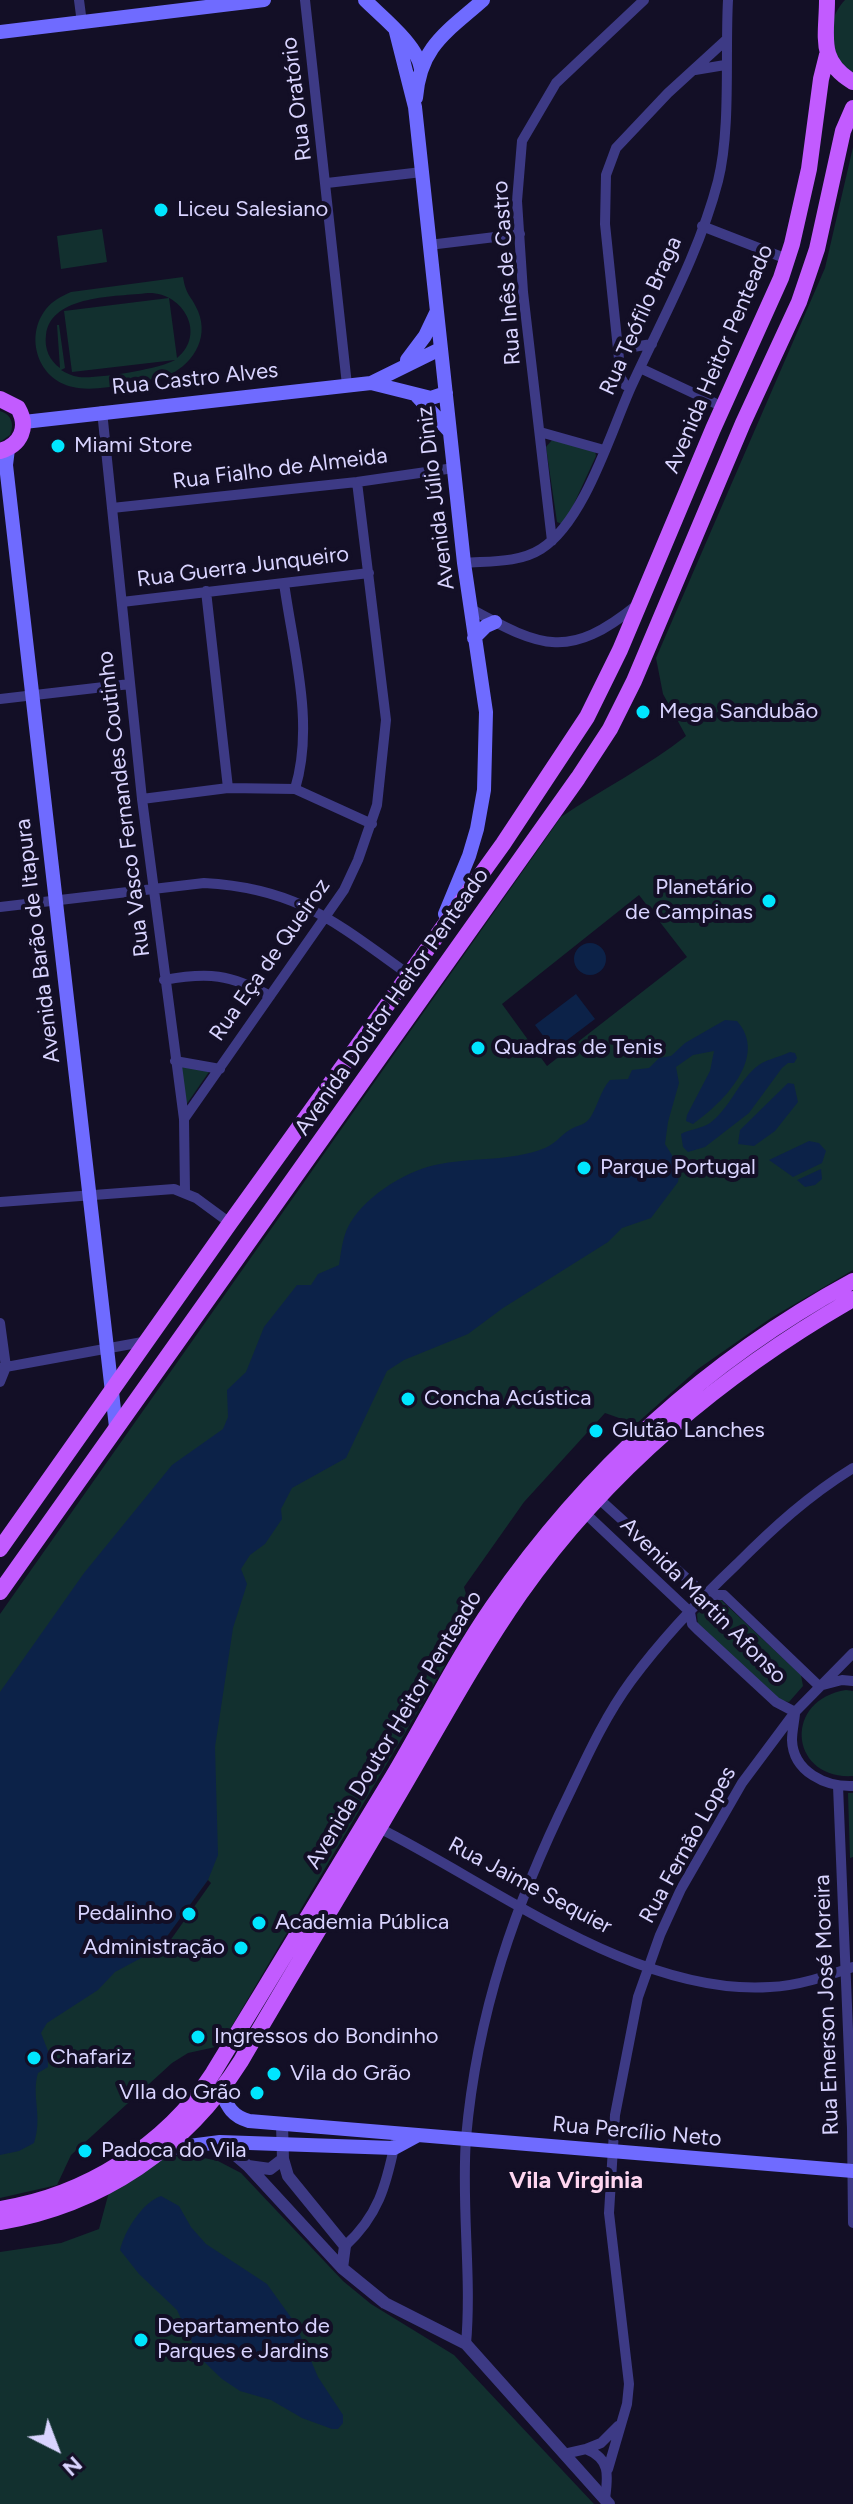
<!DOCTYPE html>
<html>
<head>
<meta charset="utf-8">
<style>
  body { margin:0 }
  #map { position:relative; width:853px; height:2504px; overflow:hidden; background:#130f26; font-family:Figtree,sans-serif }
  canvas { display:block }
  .north { position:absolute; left:16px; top:2408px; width:80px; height:80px; -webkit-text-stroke:6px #130f26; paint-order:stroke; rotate:138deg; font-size:22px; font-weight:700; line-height:32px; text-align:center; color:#d9d4ff }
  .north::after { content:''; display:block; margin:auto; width:28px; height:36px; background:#d9d4ff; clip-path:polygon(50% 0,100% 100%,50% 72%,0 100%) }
</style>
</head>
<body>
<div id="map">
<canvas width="853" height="2504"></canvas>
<div class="north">N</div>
</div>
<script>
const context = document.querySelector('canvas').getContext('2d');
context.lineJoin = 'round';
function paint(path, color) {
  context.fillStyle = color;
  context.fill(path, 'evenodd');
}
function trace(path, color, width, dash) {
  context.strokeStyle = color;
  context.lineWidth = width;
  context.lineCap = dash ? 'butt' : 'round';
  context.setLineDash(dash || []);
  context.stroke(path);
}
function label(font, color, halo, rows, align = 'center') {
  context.font = font + ' Figtree,sans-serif';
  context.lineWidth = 8;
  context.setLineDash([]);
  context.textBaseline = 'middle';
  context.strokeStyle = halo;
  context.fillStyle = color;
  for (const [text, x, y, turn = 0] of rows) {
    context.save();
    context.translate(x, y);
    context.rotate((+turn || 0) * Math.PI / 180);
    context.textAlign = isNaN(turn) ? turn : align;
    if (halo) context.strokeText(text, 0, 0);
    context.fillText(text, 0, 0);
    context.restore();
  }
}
paint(new Path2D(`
  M845,0H853V76C847,70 840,63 835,56C825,39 832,13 845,0Z
  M853,147V1270L771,1318L698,1369L636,1424L605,1413L524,1502L464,1587L473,1618L220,2046L188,2053L172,2063L71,2155L57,2185L0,2198V1614L561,817C602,789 647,767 686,736L663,694L656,658L825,268ZM639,895L687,957L547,1066L502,1004Z
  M102,229L107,262L61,269L57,236Z
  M183,277C186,296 191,295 198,311C210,340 191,366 165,377C139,381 97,393 73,387C38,380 24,337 46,309C52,301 62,296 71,292ZM148,293C183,292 207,334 177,358L169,298L64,311L72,372L175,360C160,369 97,379 79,377C72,376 66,373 61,370L65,368L59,325H57L60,368C50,361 44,349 46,335C51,294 117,297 148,293Z
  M0,411C11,414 15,424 10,435L0,442Z
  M552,440L595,451L596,456L567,519L562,524L557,522L546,447Z
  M181,1066L211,1069L186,1105Z
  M720,1599L801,1675L803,1686L789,1702L778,1700L698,1625L697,1614L709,1602Z
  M846,1690L853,1691V1776C790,1780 782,1700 846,1690Z
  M848,1793H853V1857L850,1858Z
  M186,2154L218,2161L241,2173L343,2281L371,2304L454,2355L594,2504H0V2252L61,2243L99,2229L109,2192L162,2159Z`), '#12302f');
paint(new Path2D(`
  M574 959a16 16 0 1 1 32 0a16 16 0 1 1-32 0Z
  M576,994L595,1019L554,1050L535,1025Z
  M725,1020L737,1021C769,1057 723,1103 693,1124L686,1121L687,1115L710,1071L714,1051L693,1055L676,1067L679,1083L668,1122L665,1144L680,1168L678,1182L651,1218L622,1228L608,1242L503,1308L468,1334L404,1360L387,1371L346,1458L292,1488L281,1509L282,1519L265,1544L250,1555L241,1569L247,1584L233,1628L215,1747L218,1855L208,1880L158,1949L115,1972L98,1990L47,2023L41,2033L48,2051V2067L38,2073C31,2096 43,2116 34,2143L19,2151L0,2155V1692L84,1573L172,1465L223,1429L228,1417L227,1390L246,1372L264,1327L297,1285H311L318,1274L339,1265C341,1253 342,1241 347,1229C361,1199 403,1172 435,1165C470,1157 510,1162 545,1148C556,1144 564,1131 575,1127C581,1125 585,1124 590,1118C598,1106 600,1091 610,1080L628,1079L632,1070L649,1068L659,1058L671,1056L685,1043Z
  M790,1052L795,1053L797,1058L794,1063H788L782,1068L749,1113L705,1147L688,1152L683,1147L681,1134C690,1129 701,1129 710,1123C729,1109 738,1083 755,1068C765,1059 778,1058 790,1052Z
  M788,1083L794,1084L798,1102L775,1131L754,1146L738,1144L740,1130Z
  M809,1141L819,1143L826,1151L822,1163L793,1177L769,1160Z
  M821,1169L822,1179L815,1185L805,1187L797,1180Z
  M161,2196L179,2206L191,2227L206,2244L267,2284L295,2323L318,2377L343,2415V2423L338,2429H332L302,2418L271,2400L240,2391L222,2379L199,2357L177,2310L139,2274L120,2250C125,2230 142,2203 161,2196Z`), '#0c2248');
paint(new Path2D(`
  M208,1880L211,1883L167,1945L163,1942Z`), '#130f26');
trace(new Path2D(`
  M79,0L82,23
  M305,0L347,385
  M695,70L725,65
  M327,183L422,172
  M702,226L787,259
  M429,245L520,234
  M620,349L652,344
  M640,368L723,407
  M631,387L625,385L621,378L605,224L606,175L616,148L668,93L726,40
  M102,411L142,799L184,1119L185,1192
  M540,432L604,450
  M112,508L357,482L454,468
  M552,541L523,292L517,201L522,141L556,83L644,0
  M464,563C490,561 519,563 541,549C584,522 610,434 631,387C662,319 699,254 718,181C731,129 725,55 728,0
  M284,583C293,649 315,724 295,789
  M206,591L228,788
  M122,602L369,573
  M471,609C542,648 569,660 637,605
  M0,699L130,684
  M142,799L228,788L295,789L372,824
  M0,907L204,883C297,888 335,922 408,974
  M164,980C208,972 230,974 270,996
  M175,1061L220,1069
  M184,1119L344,890L358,860L377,805L386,720L357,482
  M0,1202L174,1189L196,1198L230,1223
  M0,1323L6,1367L0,1382
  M0,1368L148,1341
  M598,1498L705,1595H724L819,1686L842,1680L853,1681
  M585,1513L690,1612L692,1624L697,1629L776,1702L795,1712
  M795,1714C794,1723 792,1732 792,1740C793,1772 826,1787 853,1786
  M838,1786L852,2128L853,2223
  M379,1828C495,1886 636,1996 770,1987C798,1986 827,1976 853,1967
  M345,2246C378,2216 386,2186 395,2143
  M466,2344C472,2276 461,2207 466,2138C477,2013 515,1904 570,1792C588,1754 606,1715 631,1681C662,1639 699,1600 737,1564C773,1528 809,1495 853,1468
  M586,2449L601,2443L618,2426
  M564,2454L586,2449C611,2459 608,2476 605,2499
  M608,2469L627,2404L629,2384L609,2213L615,2115L638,1997L660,1935L681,1889L742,1783L795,1712L853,1653`), '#3d3a85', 10);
trace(new Path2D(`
  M282,2125L283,2159L288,2176L345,2246L342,2268
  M220,2142L248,2166L342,2268L385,2303L466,2344L609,2504
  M248,2166L270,2169L283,2159`), '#3d3a85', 12);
trace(new Path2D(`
  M365,0C382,17 418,45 421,69
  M0,32L264,0
  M396,32L415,107L464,563L486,712L484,790L477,829L469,856L445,914
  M416,98C420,46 447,32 483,0
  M407,360L425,336L436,313
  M371,383L440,349
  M416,395L450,432
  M24,422L371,383L431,398L446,393
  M8,449L6,465L116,1427
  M474,638L486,626L495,622
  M221,2092C228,2107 232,2116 249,2121L853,2171
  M166,2149L220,2142L394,2148L418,2135`), '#6f6bff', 14);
trace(new Path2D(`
  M827,0C827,36 817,61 853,82
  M0,399L18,408C29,427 21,445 0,451
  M0,1549L230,1223L503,844L587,717L620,650L713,429L781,278L792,244L809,169L821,79L827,55
  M0,1592L578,778L610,729L634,681L743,423L799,302L817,249L843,131L853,108
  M0,2209C85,2196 166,2145 213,2073C273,1975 332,1877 392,1778C426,1721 455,1661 493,1606C586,1471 709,1359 853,1281
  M0,2222C101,2205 186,2148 241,2061C289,1978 340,1895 389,1811C432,1739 472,1663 520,1594C606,1471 724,1373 853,1299`), '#c25bff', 16);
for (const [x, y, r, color] of [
  [161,210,8,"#00e5ff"],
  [58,446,8,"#00e5ff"],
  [643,712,8,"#00e5ff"],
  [769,901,8,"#00e5ff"],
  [478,1048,8,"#00e5ff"],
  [584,1168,8,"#00e5ff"],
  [408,1399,8,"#00e5ff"],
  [596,1431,8,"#00e5ff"],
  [189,1914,8,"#00e5ff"],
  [259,1923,8,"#00e5ff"],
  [241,1948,8,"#00e5ff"],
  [198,2037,8,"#00e5ff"],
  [34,2058,8,"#00e5ff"],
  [274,2074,8,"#00e5ff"],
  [257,2093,8,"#00e5ff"],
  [85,2151,8,"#00e5ff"],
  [141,2340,8,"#00e5ff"]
]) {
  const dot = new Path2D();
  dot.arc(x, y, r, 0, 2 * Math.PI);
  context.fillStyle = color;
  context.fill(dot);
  trace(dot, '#130f26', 3);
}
label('22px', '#d9d4ff', '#130f26', [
  ["Rua Oratório",297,99,-97],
  ["Rua Inês de Castro",507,273,-94],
  ["Rua Teófilo Braga",641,316,-66],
  ["Avenida Heitor Penteado",719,359,-67],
  ["Rua Castro Alves",195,379,-6],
  ["Rua Fialho de Almeida",280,469,-7],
  ["Avenida Júlio Diniz",436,498,-97],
  ["Rua Guerra Junqueiro",243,567,-7],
  ["Rua Vasco Fernandes Coutinho",124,804,-97],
  ["Avenida Barão de Itapura",38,941,-97],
  ["Rua Eça de Queiroz",270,960,-55],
  ["Avenida Doutor Heitor Penteado",392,1002,-55],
  ["Avenida Martin Afonso",703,1601,45],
  ["Avenida Doutor Heitor Penteado",394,1730,-59],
  ["Rua Fernão Lopes",688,1845,-61],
  ["Rua Jaime Sequier",530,1886,28],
  ["Rua Emerson José Moreira",827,2005,-92],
  ["Rua Percílio Neto",637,2132,5]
]);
label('22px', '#d9d4ff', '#130f26', [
  ["Liceu Salesiano",177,210],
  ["Miami Store",74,446],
  ["Mega Sandubão",659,712],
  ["Planetário",753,888,"right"],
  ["de Campinas",753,913,"right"],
  ["Quadras de Tenis",494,1048],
  ["Parque Portugal",600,1168],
  ["Concha Acústica",424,1399],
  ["Glutão Lanches",612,1431],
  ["Pedalinho",173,1914,"right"],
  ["Academia Pública",275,1923],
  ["Administração",225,1948,"right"],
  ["Ingressos do Bondinho",214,2037],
  ["Chafariz",50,2058],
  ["Vila do Grão",290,2074],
  ["VIla do Grão",241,2093,"right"],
  ["Padoca do Vila",101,2151],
  ["Departamento de",157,2327],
  ["Parques e Jardins",157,2352]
], 'left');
label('bold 24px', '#ffd6f0', '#130f26', [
  ["Vila Virginia",576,2181]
]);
</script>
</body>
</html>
